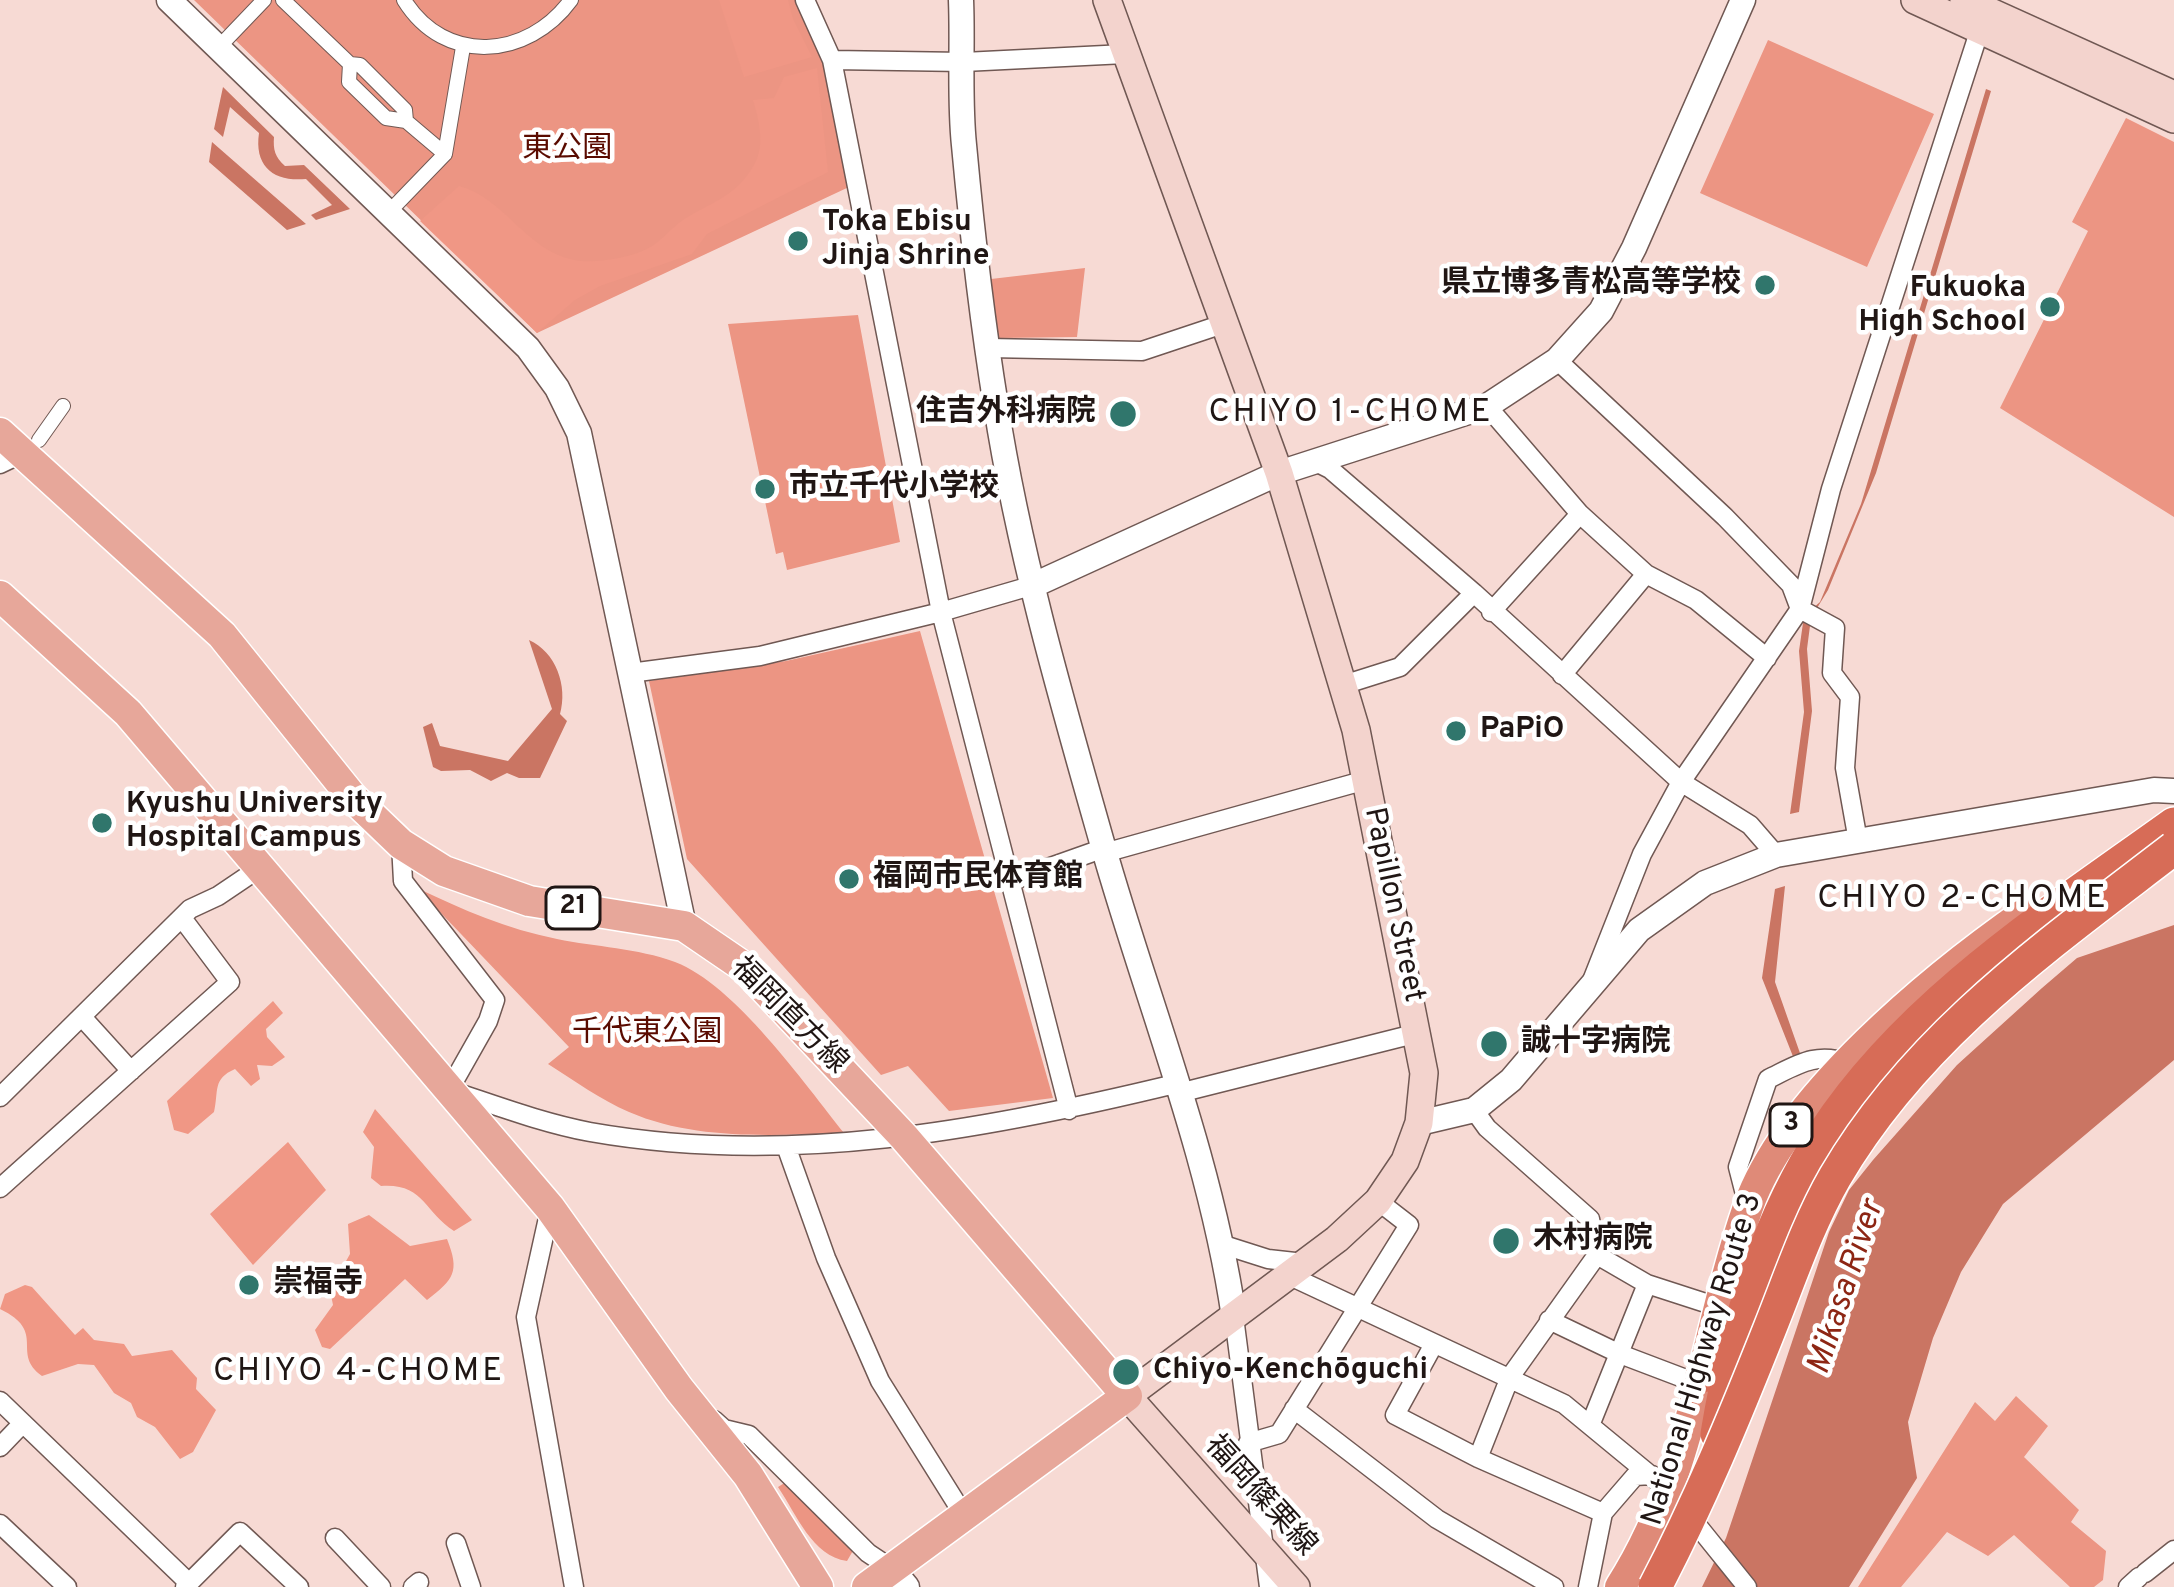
<!DOCTYPE html>
<html>
<head>
<meta charset="utf-8">
<style>
  body { margin:0 }
  canvas { display:block; background:#f7dad4 }
</style>
</head>
<body>
<canvas width="2174" height="1587"></canvas>
<script>
const context = document.querySelector('canvas').getContext('2d');
context.lineJoin = 'round';
function paint(path, color) {
  context.fillStyle = color;
  context.fill(path, 'evenodd');
}
function trace(path, color, width, dash) {
  context.strokeStyle = color;
  context.lineWidth = width;
  context.lineCap = dash ? 'butt' : 'round';
  context.setLineDash(dash || []);
  context.stroke(path);
}
function label(font, color, halo, rows, align = 'center') {
  context.font = font + ' Overpass,"Noto Sans JP",sans-serif';
  context.lineWidth = 9;
  context.setLineDash([]);
  context.textBaseline = 'middle';
  context.strokeStyle = halo;
  context.fillStyle = color;
  for (const [text, x, y, turn = 0] of rows) {
    context.save();
    context.translate(x, y);
    context.rotate((+turn || 0) * Math.PI / 180);
    context.textAlign = isNaN(turn) ? turn : align;
    if (halo) context.strokeText(text, 0, 0);
    context.fillText(text, 0, 0);
    context.restore();
  }
}
paint(new Path2D(`
  M194,0H800L831,78L849,187L537,333Z
  M1768,40L1934,114L1867,267L1700,193Z
  M2126,118L2174,142V517L2000,408L2088,231L2072,222Z
  M1085,268L1077,337L998,338L991,279Z
  M858,315L900,542L787,570L783,552L776,554L728,324Z
  M920,631L1053,1098L949,1111L908,1066L881,1075L687,859L649,681L786,661Z
  M417,888C463,910 507,929 557,939C596,947 637,948 675,962C734,984 805,1084 844,1133C774,1135 696,1141 629,1112C601,1100 575,1081 548,1064L569,1047Z
  M2016,1396L2048,1426L2024,1457L2079,1510L2071,1522L2106,1551L2103,1580L2094,1587H2070L2014,1535L1988,1556L1947,1532L1901,1587H1858L1975,1402L1995,1421Z
  M786,1482L854,1549L847,1561C812,1556 797,1515 778,1487Z`), '#ec9583');
paint(new Path2D(`
  M719,0H788L793,19L812,57L744,77Z
  M817,68L828,172L707,234L692,254L600,286L575,300L537,333L420,221L459,186C505,198 525,250 574,260C594,264 629,258 647,249C661,242 671,228 683,220C711,202 737,197 755,163C765,144 759,120 753,100L774,98L784,77Z
  M273,1001L283,1013L266,1029L267,1037L285,1057L272,1066L257,1065L260,1079L251,1086L235,1069C212,1079 219,1091 214,1112L188,1134L174,1130L167,1101Z
  M375,1109L472,1220L454,1231C424,1212 424,1183 381,1186L371,1178L374,1147L363,1132Z
  M288,1142L326,1190L253,1265L210,1214Z
  M369,1215L410,1246L447,1239C460,1272 454,1279 427,1300L405,1279L330,1349L322,1347L315,1330L333,1305L330,1290L350,1254L348,1224Z
  M25,1285L32,1287L75,1335L83,1328L94,1340L124,1344L132,1356L172,1350L197,1378L196,1389L216,1410L193,1452L180,1459L155,1427L137,1417L131,1403L114,1393L94,1365L78,1364L42,1376C10,1353 48,1332 0,1309L5,1294Z`), '#f09785');
paint(new Path2D(`
  M223,87L274,137C273,150 275,157 285,166L304,165L350,209L316,220L311,215L332,205L306,179C274,182 254,167 259,133L230,107L223,137L214,129Z
  M1986,89L1991,91L1876,473L1828,590L1811,618L1807,649L1812,711L1799,812L1790,814L1804,712L1799,651L1804,616L1820,602L1861,504Z
  M212,142L306,224L287,230L209,162Z
  M529,640C556,652 568,686 560,714L567,721L540,778H519L507,773L491,781L470,770L441,771L433,767L423,727L432,723L440,746L508,761L552,709Z
  M1785,886L1775,982L1801,1056L1794,1059L1762,978L1775,889Z
  M2174,925V1060L2003,1204L1961,1272L1933,1338L1908,1422L1917,1478L1849,1587H1702L1726,1538L1829,1232L1849,1190L1873,1160L1957,1065L2042,988L2077,958Z`), '#ca7563');
const pedestrian = new Path2D(`
  M283,0L350,64L360,65L405,110L406,121L445,154L388,213
  M404,0C445,66 528,59 571,0
  M218,48L264,0
  M350,64L349,82L386,118L406,121
  M445,154L463,47
  M39,440L63,406`);
const minor = new Path2D(`
  M805,0L832,60L941,612L1069,1110
  M832,60L964,62L1125,54
  M989,348L1142,351L1226,323
  M1557,360L1725,517L1791,585L1800,609L1835,628L1832,673L1850,697L1845,768L1858,841
  M1487,406L1580,514L1491,612
  M1312,460L1330,469L1474,593L1681,782L1750,825L1776,855
  M0,464L23,453
  M1580,514L1646,574L1696,600L1767,658
  M630,673L760,656L941,612L1034,585
  M1562,675L1646,574
  M1343,685L1400,667L1474,593
  M401,844L403,881L495,1000L488,1021L449,1090C495,1105 542,1123 590,1132C788,1167 986,1130 1179,1083
  M1011,881L1093,852L1115,850L1366,780
  M1593,978L1642,854L1681,782L1800,609L1831,489L1980,29
  M82,1017L131,1071
  M1183,1092L1418,1033
  M0,1097L190,909L218,896L261,867
  M1474,1110L1487,1128L1590,1219L1597,1255L1510,1377L1478,1458
  M786,1146L826,1258L880,1381L965,1517
  M0,1188L230,982L182,918
  M1748,1206L1738,1167L1768,1079C1799,1064 1815,1052 1849,1063
  M550,1209L526,1317L574,1587
  M1224,1245L1268,1259L1304,1263
  M1597,1255L1647,1284L1718,1307
  M1288,1275L1564,1404L1672,1493
  M1234,1317L1269,1587
  M1549,1320L1620,1354L1699,1384
  M1434,1344L1395,1415L1478,1458L1603,1513L1588,1587
  M0,1401L189,1583
  M1294,1409L1437,1519L1554,1587
  M714,1420L724,1429L749,1435L868,1553L892,1569
  M1591,1423L1647,1284
  M1248,1443L1279,1434L1409,1225L1378,1201
  M0,1447L23,1423
  M1603,1513L1635,1476L1652,1475
  M1689,1515L1747,1587
  M0,1524L67,1587
  M335,1538L381,1587
  M456,1543L471,1587
  M2145,1573L2174,1550
  M185,1587L240,1532L299,1587
  M413,1587L419,1582
  M2128,1587L2139,1577`);
const tertiary = new Path2D(`
  M169,0L528,348L557,388L579,433L684,926
  M961,0C963,48 959,97 964,145C972,232 982,320 996,406C1019,554 1062,702 1103,846C1148,1004 1210,1154 1234,1317
  M1034,585L1279,473L1487,406L1557,360L1601,311L1634,248L1743,0
  M1419,1123L1474,1110L1511,1080L1639,930L1705,883L1776,855L2154,790L2174,791
  M892,1569L907,1587`);
const secondary = new Path2D(`
  M1107,0L1279,473L1356,730L1424,1073L1419,1123L1405,1161L1378,1201L1337,1239L1127,1396L1296,1587
  M1915,0L2174,119
  M1964,0L2174,95`);
const primary = new Path2D(`
  M0,433L222,635L353,798L401,844L444,871L529,901L684,926L744,967L904,1137L1127,1396L867,1587
  M0,596L128,713L550,1208L679,1389L748,1475L818,1587`);
const trunk = new Path2D(`
  M1620,1587C1694,1472 1704,1334 1748,1207C1787,1097 1933,977 2028,911`);
const motorway = new Path2D(`
  M1702,1376L1728,1324
  M1717,1434C1734,1330 1767,1221 1824,1133C1909,1003 2050,913 2174,824`);
trace(pedestrian, '#705853', 16);
trace(minor, '#705853', 21);
trace(tertiary, '#705853', 27);
trace(secondary, '#705853', 30);
trace(primary, '#fff', 33);
trace(trunk, '#fff', 33);
trace(motorway, '#fff', 36);
trace(pedestrian, '#fff', 14);
trace(minor, '#fff', 18);
trace(tertiary, '#fff', 24);
trace(secondary, '#f3d3cd', 27);
trace(primary, '#e7a79a', 30);
trace(trunk, '#df8a78', 30);
trace(motorway, '#d76c57', 33);
const motorwayBridge = new Path2D(`
  M1655,1587C1699,1503 1735,1416 1770,1328C1790,1278 1808,1224 1835,1177C1917,1036 2048,945 2174,848`);
trace(motorwayBridge, '#fff', 36, []);
trace(motorwayBridge, '#d76c57', 33);
for (const [x, y, r, color] of [
  [798,241,12,"#30766c"],
  [1765,285,12,"#30766c"],
  [2050,307,12,"#30766c"],
  [1123,414,15,"#30766c"],
  [765,489,12,"#30766c"],
  [1456,731,12,"#30766c"],
  [102,823,12,"#30766c"],
  [849,879,12,"#30766c"],
  [1494,1044,15,"#30766c"],
  [1506,1241,15,"#30766c"],
  [249,1285,12,"#30766c"],
  [1126,1372,15,"#30766c"]
]) {
  const dot = new Path2D();
  dot.arc(x, y, r, 0, 2 * Math.PI);
  context.fillStyle = color;
  context.fill(dot);
  trace(dot, '#fff', 4.5);
}
for (const [x, y, w] of [
  [573,908,54],
  [1791,1125,42]
]) {
  const box = new Path2D();
  box.roundRect(x - w / 2, y - 21, w, 42, 9);
  context.fillStyle = '#fff';
  context.fill(box);
  trace(box, '#201614', 3);
}
label('bold 27px', '#201614', null, [
  ["21",573,908],
  ["3",1791,1125]
]);
label('30px', '#5a0b00', '#fff', [
  ["東公園",567,151],
  ["千代東公園",647,1035]
]);
label('bold 30px', '#201614', '#fff', [
  ["Toka Ebisu",822,224],
  ["Jinja Shrine",822,258],
  ["県立博多青松高等学校",1741,285,"right"],
  ["Fukuoka",2026,290,"right"],
  ["High School",2026,324,"right"],
  ["住吉外科病院",1096,414,"right"],
  ["市立千代小学校",789,489],
  ["PaPiO",1480,731],
  ["Kyushu University",126,806],
  ["Hospital Campus",126,840],
  ["福岡市民体育館",873,879],
  ["誠十字病院",1521,1044],
  ["木村病院",1533,1241],
  ["崇福寺",273,1285],
  ["Chiyo-Kenchōguchi",1153,1372]
], 'left');
label('30px', '#201614', '#fff', [
  ["Papillon Street",1392,905,78],
  ["福岡直方線",788,1017,45],
  ["National Highway Route 3",1704,1360,-73],
  ["福岡篠栗線",1259,1497,48]
]);
context.letterSpacing = '3px';
label('33px', '#201614', '#fff', [
  ["CHIYO 1-CHOME",1351,414],
  ["CHIYO 2-CHOME",1963,900],
  ["CHIYO 4-CHOME",359,1373]
]);
context.letterSpacing = '0px';
label('italic 33px', '#8d2614', '#fff', [
  ["Mikasa River",1848,1288,-72]
]);
</script>
</body>
</html>
